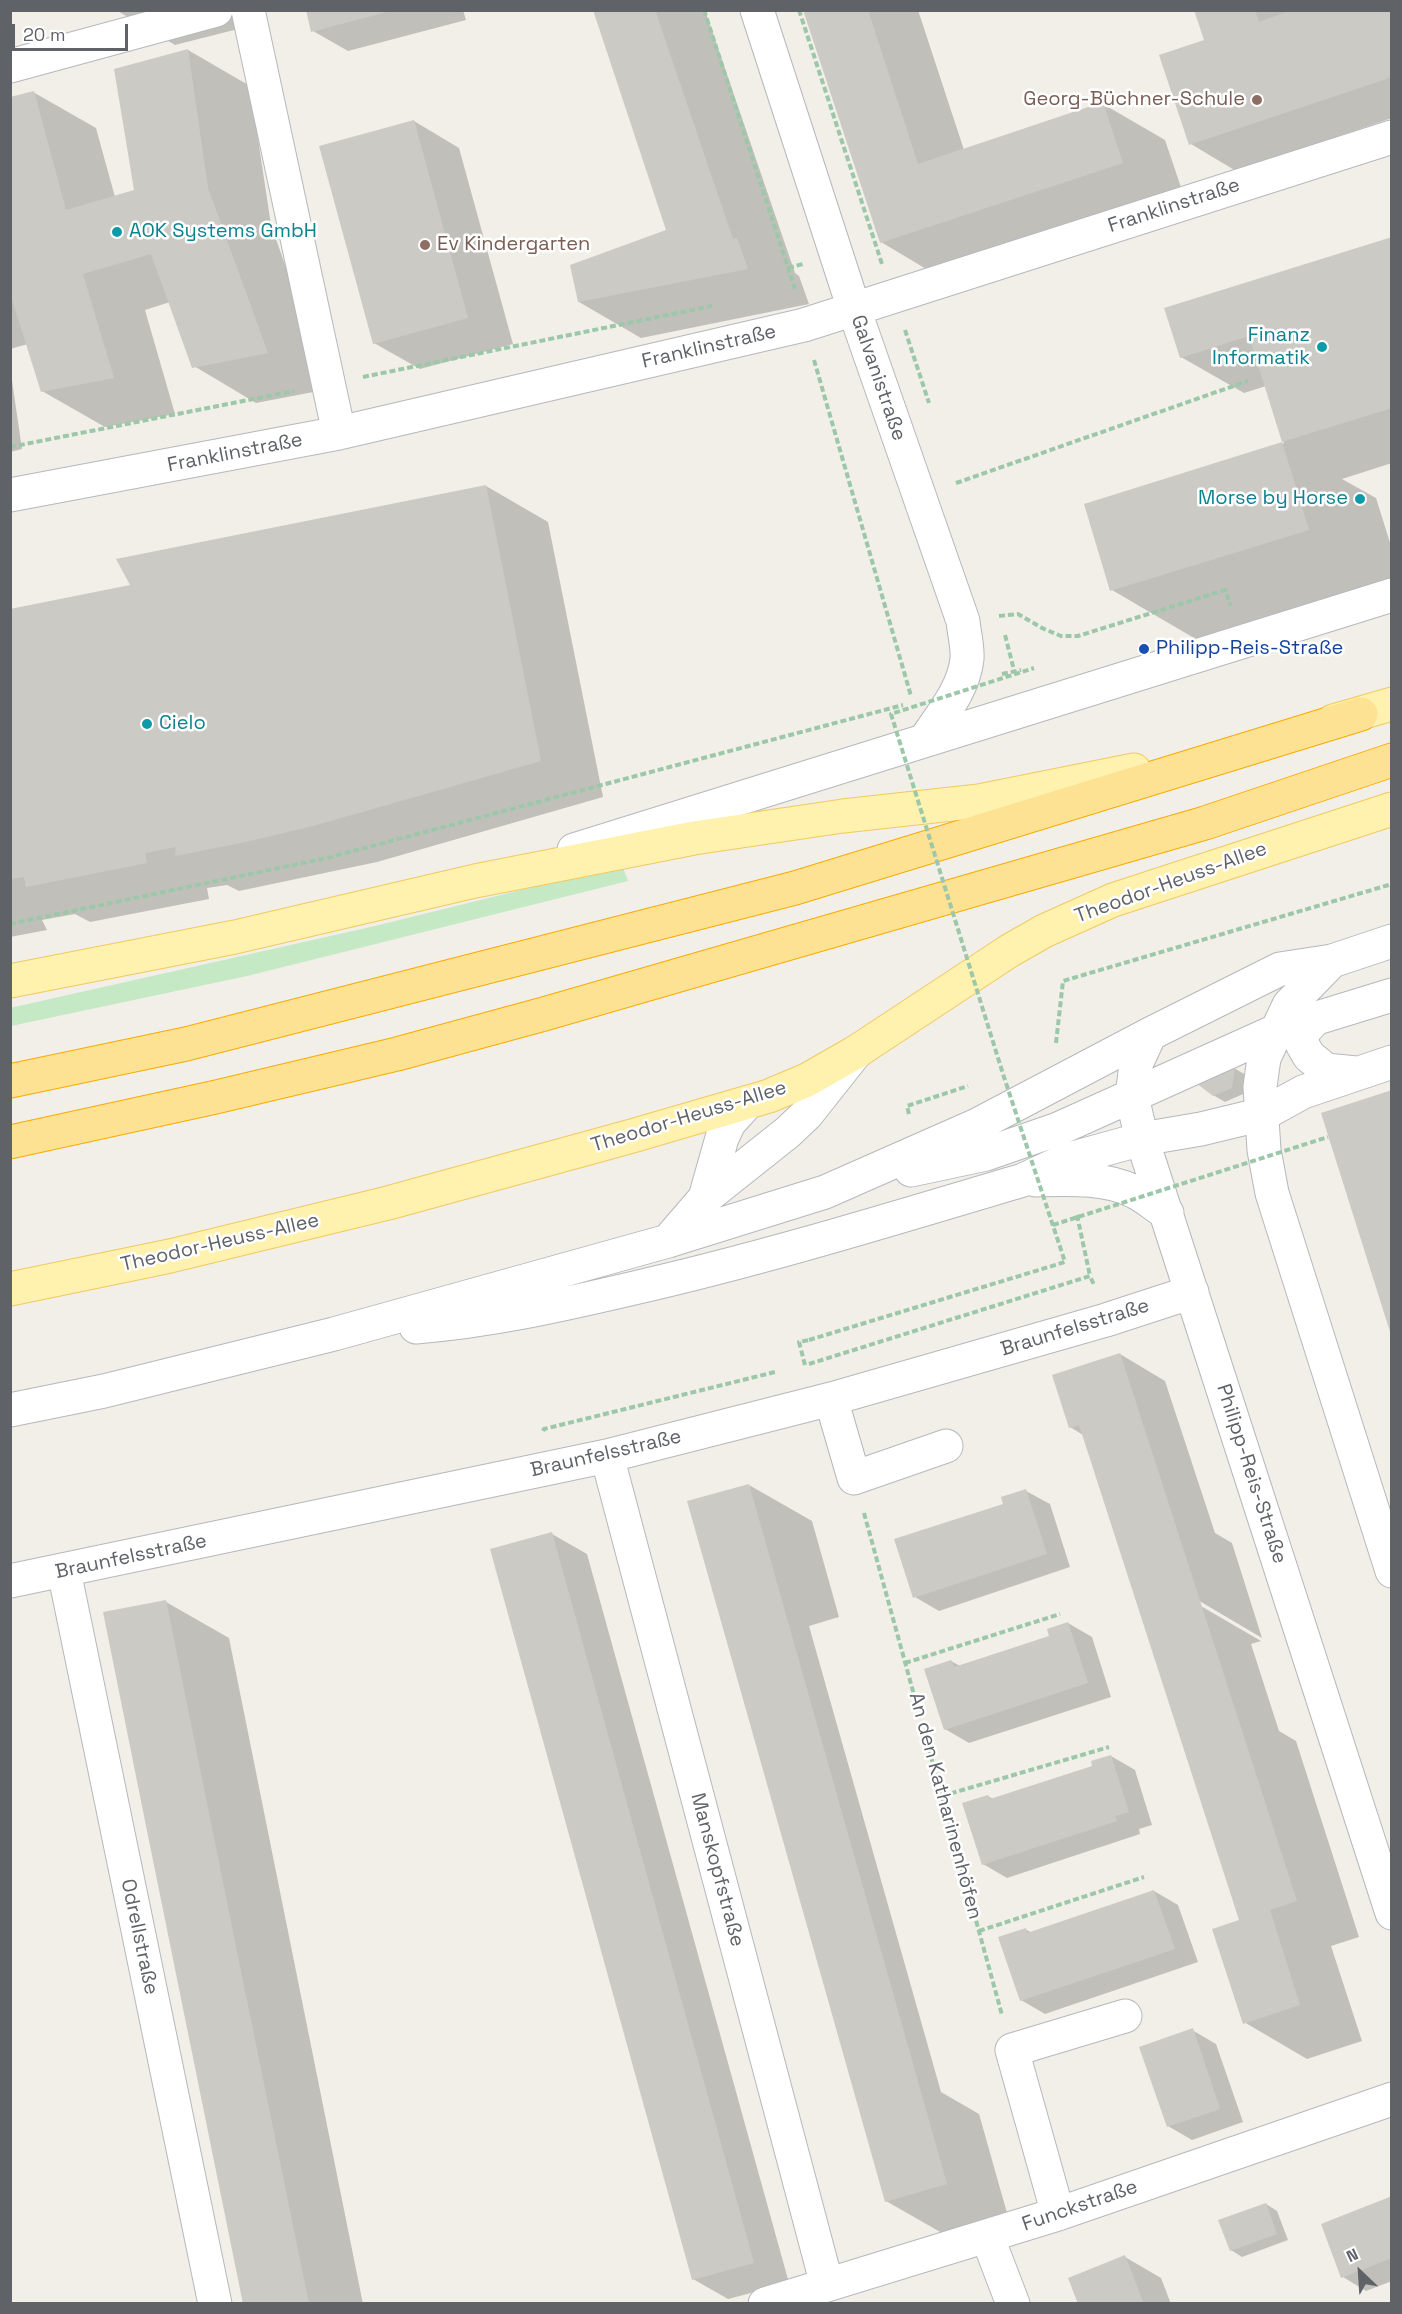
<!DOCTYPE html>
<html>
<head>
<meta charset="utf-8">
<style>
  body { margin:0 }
  #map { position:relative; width:1402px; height:2314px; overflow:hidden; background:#f1efe8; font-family:"Space Grotesk",sans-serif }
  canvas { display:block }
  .frame { position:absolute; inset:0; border:12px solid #5f6368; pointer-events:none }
  .north { position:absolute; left:1330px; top:2242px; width:60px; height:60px; -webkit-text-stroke:4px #fff; paint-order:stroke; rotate:335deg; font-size:16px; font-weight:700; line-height:24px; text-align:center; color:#5f6368 }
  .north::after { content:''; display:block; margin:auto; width:21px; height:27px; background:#5f6368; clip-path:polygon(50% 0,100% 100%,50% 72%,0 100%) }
  .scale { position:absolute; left:12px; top:24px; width:116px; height:27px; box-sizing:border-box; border:3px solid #5f6368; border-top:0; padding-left:8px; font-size:18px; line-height:21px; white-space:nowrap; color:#5f6368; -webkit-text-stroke:4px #fff; paint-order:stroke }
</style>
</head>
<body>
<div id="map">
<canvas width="1402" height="2314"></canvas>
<div class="frame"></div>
<div class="north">N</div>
<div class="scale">20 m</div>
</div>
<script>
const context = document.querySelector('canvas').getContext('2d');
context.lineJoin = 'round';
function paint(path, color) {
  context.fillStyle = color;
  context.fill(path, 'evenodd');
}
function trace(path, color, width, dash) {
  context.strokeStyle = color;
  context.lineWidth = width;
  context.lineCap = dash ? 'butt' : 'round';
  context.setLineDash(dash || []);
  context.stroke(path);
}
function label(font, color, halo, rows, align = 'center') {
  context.font = font + ' "Space Grotesk",sans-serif';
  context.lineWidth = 5;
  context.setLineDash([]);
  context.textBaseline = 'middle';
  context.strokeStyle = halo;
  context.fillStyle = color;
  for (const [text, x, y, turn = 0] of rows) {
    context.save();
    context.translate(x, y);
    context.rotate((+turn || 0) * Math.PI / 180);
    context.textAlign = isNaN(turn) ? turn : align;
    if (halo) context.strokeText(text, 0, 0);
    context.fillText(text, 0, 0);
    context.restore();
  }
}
paint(new Path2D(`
  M622,865L628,881L247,976L11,1026L10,1008L375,926Z`), '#c5e8c5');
paint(new Path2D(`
  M116,10H233L238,29L175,45Z
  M307,10H463L466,20L348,51L313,31Z
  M594,10H705L795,273L799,276L809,304L641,338L579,302L668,231Z
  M805,10H918L964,150L1103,104L1165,140L1185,199L943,279L881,242Z
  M1195,10H1392V118L1236,171L1191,144L1206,41Z
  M188,50L250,86L271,225L329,389L256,403L194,366L170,302L145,310L175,414L105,427L42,391L28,344L10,349V99L33,92L96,128L115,197L136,191Z
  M414,121L459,148L513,344L420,369L374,343Z
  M1392,239V463L1342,479L1376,498L1392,549V587L1206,645L1112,590L1085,505L1284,443L1266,386L1244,393L1181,357Z
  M10,367L22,449L10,452Z
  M486,486L548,522L603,797L377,862L239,891L227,885L207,888L209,899L90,922L75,914L42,920L47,930L10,937V610L132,586Z
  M1234,1068L1246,1075L1243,1094L1225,1102L1213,1095Z
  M1120,1354L1165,1381L1215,1533L1232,1543L1262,1638L1196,1599L1194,1602L1261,1641L1251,1644L1279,1731L1296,1741L1359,1937L1331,1946L1362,2041L1307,2059L1244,2022L1240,1921L1083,1435L1070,1427Z
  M749,1485L812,1521L839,1617L809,1626L941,2092L979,2114L1009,2220L949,2237L886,2201Z
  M1026,1491L1050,1504L1070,1567L939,1611L915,1597L1005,1504Z
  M552,1534L587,1554L789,2283L728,2299L693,2279Z
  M166,1602L229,1638L363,2304H244Z
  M1068,1623L1092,1637L1111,1697L969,1743L945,1729L951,1661L960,1666L1051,1637Z
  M1111,1756L1135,1770L1152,1825L1139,1829L1140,1834L1007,1878L983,1864L988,1796L993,1799L1094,1767Z
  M1154,1891L1178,1905L1198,1962L1045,2014L1021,2000L1025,1929L1032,1933Z
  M1192,2030L1216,2044L1243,2122L1192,2140L1168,2126Z
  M1392,2197V2281L1366,2291L1343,2277Z
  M1266,2204L1277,2211L1288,2240L1242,2257L1231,2250Z
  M1125,2257L1161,2278L1171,2304H1080Z`), '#0003');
paint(new Path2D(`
  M306,10H390V11L311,32Z
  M593,10H655L733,239L737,238L748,269L578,302L570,265L666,230Z
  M803,10H868L918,164L1103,102L1123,163L880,243Z
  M1194,10H1255L1259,22L1292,10H1392V77L1189,145L1159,55L1204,40Z
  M188,49L208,188L268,353L192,368L151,254L83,274L114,378L41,392L10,293V97L34,91L66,210L134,190L114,69Z
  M414,120L468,318L373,344L319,146Z
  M1392,237V408L1282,442L1249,336L1180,358L1164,308Z
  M1282,442L1309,530L1110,591L1084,504Z
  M486,485L541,761L313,826L241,843L175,856L176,847L145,853L147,863L26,887L24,877L10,879V609L130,585L116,559Z
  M1235,1067L1232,1088L1213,1096L1196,1083Z
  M1392,1090V1335H1391L1321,1113Z
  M1120,1353L1297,1901L1270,1910L1300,2005L1243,2024L1212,1929L1239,1920L1079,1425L1069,1428L1052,1375Z
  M749,1484L947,2184L885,2202L687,1501Z
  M1026,1489L1047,1554L913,1598L894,1539L1003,1504L1001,1497Z
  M552,1532L754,2263L692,2280L490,1549Z
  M166,1600L235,1942L309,2304H243L146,1826L103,1612Z
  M1068,1622L1088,1683L944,1730L924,1669L951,1660L954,1667L991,1655L1049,1636L1047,1629Z
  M1111,1755L1129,1812L1115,1816L1117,1821L982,1865L962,1803L988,1795L990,1799L1092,1766L1091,1761Z
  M1154,1890L1175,1949L1020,2001L998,1937L1026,1928L1027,1933Z
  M1193,2028L1220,2109L1167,2127L1139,2047Z
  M1392,2196V2258L1341,2278L1321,2224Z
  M1266,2203L1277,2234L1230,2251L1218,2220Z
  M1125,2255L1144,2304H1078L1068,2278Z`), '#cccac5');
const minor = new Path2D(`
  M248,10L339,433
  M757,10L854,309L963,621C964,633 968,647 967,659C964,689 941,716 925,740
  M10,66L216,10
  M10,495L339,433L804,325L1392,137
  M574,850L1392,595
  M1332,961L1289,1005L1264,1058L1260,1087L1264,1150L1272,1193L1392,1571
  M1314,1020L1303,1032L1302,1044L1309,1056L1326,1070L1356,1073
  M1150,1034L1136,1064L1132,1097L1142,1139L1392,1913
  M911,1170L986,1154L1058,1129L1278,1030L1392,995
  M1036,1180C1067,1179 1106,1177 1135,1192C1146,1197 1156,1207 1167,1213
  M705,1198L722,1138L729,1123L747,1103
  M668,1241L705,1198L788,1132L807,1114L856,1052
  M416,1327C490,1321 557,1306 630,1289C762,1259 892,1219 1023,1180L1066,1160L1142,1139L1201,1129L1263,1114L1303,1092L1392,1062
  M831,1399L854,1478L946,1446
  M10,1410L104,1391L334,1334L668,1241L825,1192L977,1125L1150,1034L1280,969L1332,961L1392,941
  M607,1456L827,2285
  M64,1571L215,2304
  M10,1581L607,1456L831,1399L1106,1320L1192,1292
  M1058,2214L1012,2050L1125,2016
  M987,2236L1013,2304
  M765,2304L1058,2214L1392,2099`);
const major = new Path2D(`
  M1333,721L1392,704
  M10,981L235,937L475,881L694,838L843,816L979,801L1134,770
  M10,1289L170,1256L388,1203L632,1136L769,1096L807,1080L856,1052L1009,951L1044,931L1113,900L1392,809`);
const highway = new Path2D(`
  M10,1081L186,1044L795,888L1361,714
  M10,1142L216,1097L397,1054L544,1014L1205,823L1392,760`);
trace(minor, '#b5b8bc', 35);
trace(major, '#f2c960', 35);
trace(highway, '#f9ab00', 35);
trace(new Path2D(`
  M704,10L795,289
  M799,10L882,264
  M788,268L803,264
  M905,330L929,403
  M814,360L911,696
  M363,377L712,306
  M10,447L294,391
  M956,483L1248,381
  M999,616L1018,614L1042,628L1061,636H1078L1225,590L1231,606
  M1005,635L1014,670
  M1002,674L1021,670
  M10,924L327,858L903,705
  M1056,1043L1063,981L1392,884
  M909,1114L907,1106L968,1086
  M1077,1215L1090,1276
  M809,1364L1090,1276L1094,1285
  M805,1365L799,1342L809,1340
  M543,1431L544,1429L775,1372
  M864,1513L1002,2015
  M905,1663L1060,1614
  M942,1796L1109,1747
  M979,1931L1144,1877`), '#9cc7a9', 4, [6, 3]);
trace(minor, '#fff', 33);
trace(major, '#fff2af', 33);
trace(highway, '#fde293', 33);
trace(new Path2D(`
  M1053,1225L1328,1137
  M809,1340L1065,1262L1003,1074L891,714L1034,668`), '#9cc7a9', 4, [6, 3]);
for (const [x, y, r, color] of [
  [1257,100,6,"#8d6e63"],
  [117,232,6,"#0f9aa8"],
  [425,245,6,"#8d6e63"],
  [1322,347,6,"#0f9aa8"],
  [1360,499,6,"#0f9aa8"],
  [1144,649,6,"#1a4fb4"],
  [147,724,6,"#0f9aa8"]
]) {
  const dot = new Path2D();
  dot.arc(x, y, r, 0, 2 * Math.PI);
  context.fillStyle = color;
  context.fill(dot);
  trace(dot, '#fff', 2);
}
label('20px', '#785e54', '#fff', [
  ["Georg-Büchner-Schule",1245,100],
  ["Ev Kindergarten",437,245,"left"]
], 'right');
label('20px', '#5f6368', '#fff', [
  ["Franklinstraße",1174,206,-18],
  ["Franklinstraße",709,347,-13],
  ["Galvanistraße",878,378,71],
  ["Franklinstraße",235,453,-11],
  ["Theodor-Heuss-Allee",1171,883,-20],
  ["Theodor-Heuss-Allee",689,1117,-17],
  ["Theodor-Heuss-Allee",220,1243,-13],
  ["Braunfelsstraße",1075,1328,-17],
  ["Braunfelsstraße",606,1454,-13],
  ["Philipp-Reis-Straße",1251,1474,72],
  ["Braunfelsstraße",131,1557,-12],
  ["An den Katharinenhöfen",945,1806,75],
  ["Manskopfstraße",717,1870,75],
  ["Odrellstraße",139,1937,78],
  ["Funckstraße",1080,2206,-19]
]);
label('20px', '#0d838f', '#fff', [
  ["AOK Systems GmbH",129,232],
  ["Finanz",1310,336,"right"],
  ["Informatik",1310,359,"right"],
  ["Morse by Horse",1348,499,"right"],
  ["Cielo",159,724]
], 'left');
label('20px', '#164399', '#fff', [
  ["Philipp-Reis-Straße",1156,649]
], 'left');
</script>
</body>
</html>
